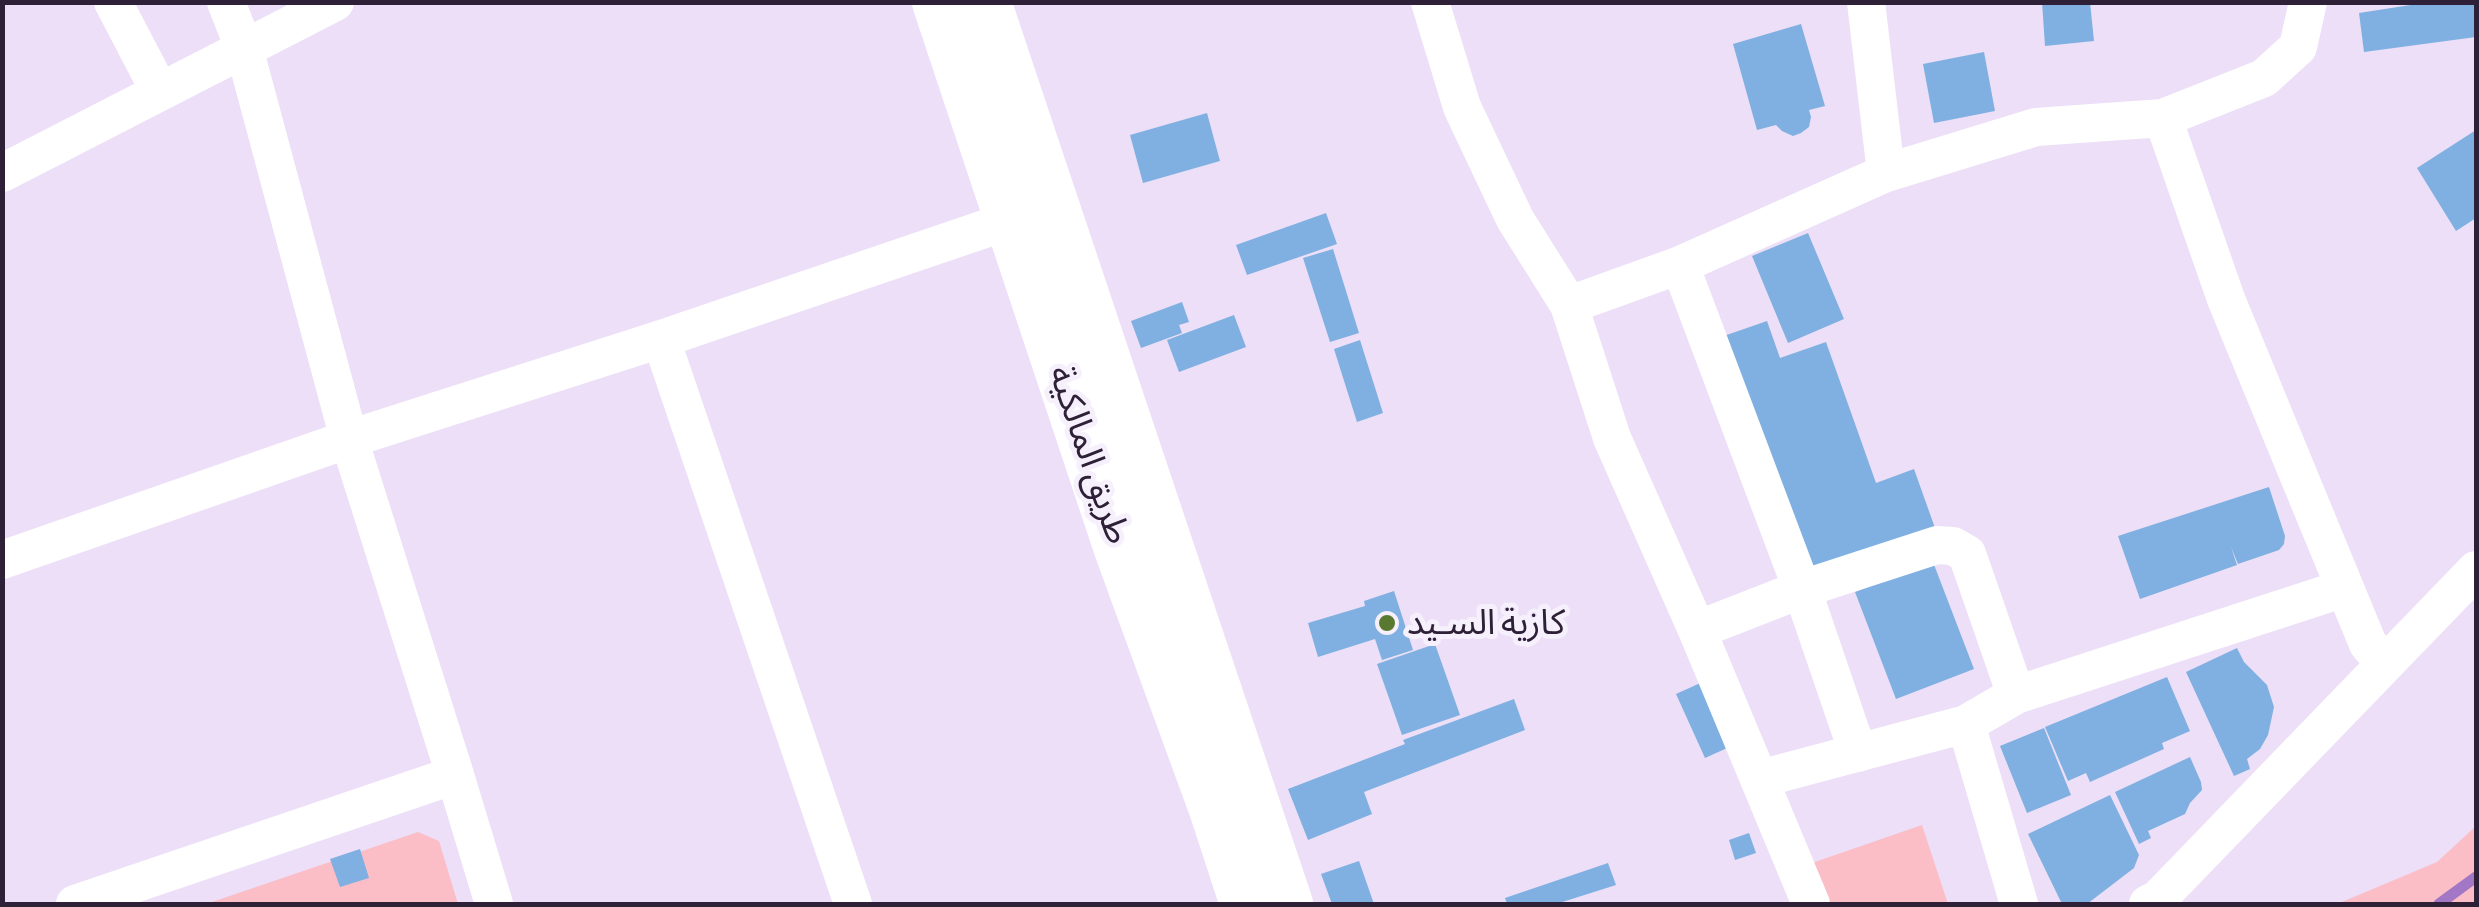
<!DOCTYPE html>
<html>
<head>
<meta charset="utf-8">
<style>
  body { margin:0 }
  #map { position:relative; width:2479px; height:907px; overflow:hidden; background:#ecdff7; font-family:"Alegreya Sans",sans-serif }
  canvas { display:block }
  .frame { position:absolute; inset:0; border:5px solid #2d2037; pointer-events:none }
</style>
</head>
<body>
<div id="map">
<canvas width="2479" height="907"></canvas>
<div class="frame"></div>
</div>
<script>
const context = document.querySelector('canvas').getContext('2d');
context.lineJoin = 'round';
function paint(path, color) {
  context.fillStyle = color;
  context.fill(path, 'evenodd');
}
function trace(path, color, width, dash) {
  context.strokeStyle = color;
  context.lineWidth = width;
  context.lineCap = dash ? 'butt' : 'round';
  context.setLineDash(dash || []);
  context.stroke(path);
}
function label(font, color, halo, rows, align = 'center') {
  context.font = font + ' "Alegreya Sans","Noto Sans Arabic",sans-serif';
  context.lineWidth = 10;
  context.setLineDash([]);
  context.textBaseline = 'middle';
  context.strokeStyle = halo;
  context.fillStyle = color;
  for (const [text, x, y, turn = 0] of rows) {
    context.save();
    context.translate(x, y);
    context.rotate((+turn || 0) * Math.PI / 180);
    context.textAlign = isNaN(turn) ? turn : align;
    if (halo) context.strokeText(text, 0, 0);
    context.fillText(text, 0, 0);
    context.restore();
  }
}
paint(new Path2D(`
  M1922,825L1948,904H1827L1812,863Z
  M2476,826V904H2337L2437,862Z
  M418,832L439,841L458,904H206Z`), '#fbbec7');
trace(new Path2D(`
  M2439,904L2476,877`), '#a277c5', 11);
paint(new Path2D(`
  M2042,2H2090L2094,41L2045,46Z
  M2430,2H2476V37L2364,52L2359,13Z
  M1801,24L1825,106L1809,110L1811,117L1809,127L1801,133L1793,136L1782,131L1776,125L1757,130L1733,44Z
  M1984,52L1995,111L1934,123L1923,64Z
  M1207,113L1220,161L1143,183L1130,135Z
  M2476,130V218L2456,231L2417,168Z
  M1326,213L1337,244L1247,275L1236,245Z
  M1808,233L1844,319L1788,343L1752,256Z
  M1333,249L1359,333L1330,342L1303,258Z
  M1182,302L1189,322L1179,325L1182,333L1141,348L1131,321Z
  M1234,315L1246,347L1179,372L1167,340Z
  M1767,321L1780,358L1826,342L1876,483L1914,469L1935,528L1803,575L1718,338Z
  M1360,340L1383,413L1357,422L1334,349Z
  M2269,487L2285,536L2284,544L2279,550L2238,564L2231,547L2237,565L2140,599L2118,536Z
  M1933,562L1974,669L1896,699L1855,592Z
  M1394,591L1413,650L1382,660L1375,639L1318,657L1308,623L1365,606L1364,601Z
  M1435,644L1460,715L1402,735L1377,664Z
  M2237,648L2244,662L2267,685L2274,707L2268,735L2260,749L2247,759L2250,769L2234,776L2186,672Z
  M2167,677L2190,731L2162,743L2164,749L2090,782L2086,773L2068,781L2045,727Z
  M1707,680L1736,744L1705,758L1676,694Z
  M1514,699L1525,730L1364,792L1372,814L1308,840L1288,789L1405,744L1403,740Z
  M2044,728L2071,795L2027,813L2000,746Z
  M2190,757L2201,782L2202,790L2190,803L2185,814L2148,831L2151,838L2139,844L2115,792Z
  M2110,795L2139,855L2134,868L2087,904H2062L2028,834Z
  M1749,833L1756,853L1735,860L1729,840Z
  M360,849L369,878L340,887L330,859Z
  M1359,861L1374,904H1332L1321,874Z
  M1608,863L1616,885L1556,904H1507L1505,898Z`), '#7fb0e1');
trace(new Path2D(`
  M113,2L160,92
  M226,2L244,48L349,439L661,339L1011,220
  M1430,2L1462,107L1515,219L1569,305L1612,438L1697,630L1811,904
  M1866,2L1886,173
  M2163,118L2226,299L2368,644L2385,663
  M2,173L335,2
  M1680,265L1802,589L1858,753
  M1569,305L1680,265L1886,173L2036,127L2163,118L2264,78L2298,47L2308,2
  M661,339L853,904
  M2,560L349,439L455,775L75,904
  M1697,630L1802,589L1937,545L1953,546L1967,554L2016,695L1966,724L1759,779
  M2016,695L2345,588
  M1966,724L2019,904
  M455,775L494,904
  M2148,904L2158,899L2476,570`), '#fff', 38);
trace(new Path2D(`
  M938,2L1120,549L1215,809L1246,904
  M985,2L1287,904`), '#fff', 52);
for (const [x, y, r, color] of [
  [1387,623,10,"#5a7930"]
]) {
  const dot = new Path2D();
  dot.arc(x, y, r, 0, 2 * Math.PI);
  context.fillStyle = color;
  context.fill(dot);
  trace(dot, '#f6effc', 4);
}
label('35px', '#2d2037', '#f6effc', [
  ["طريق المالكية",1089,455,71]
]);
label('35px', '#2d2037', '#f6effc', [
  ["كازية السـيد",1407,623]
], 'left');
</script>
</body>
</html>
